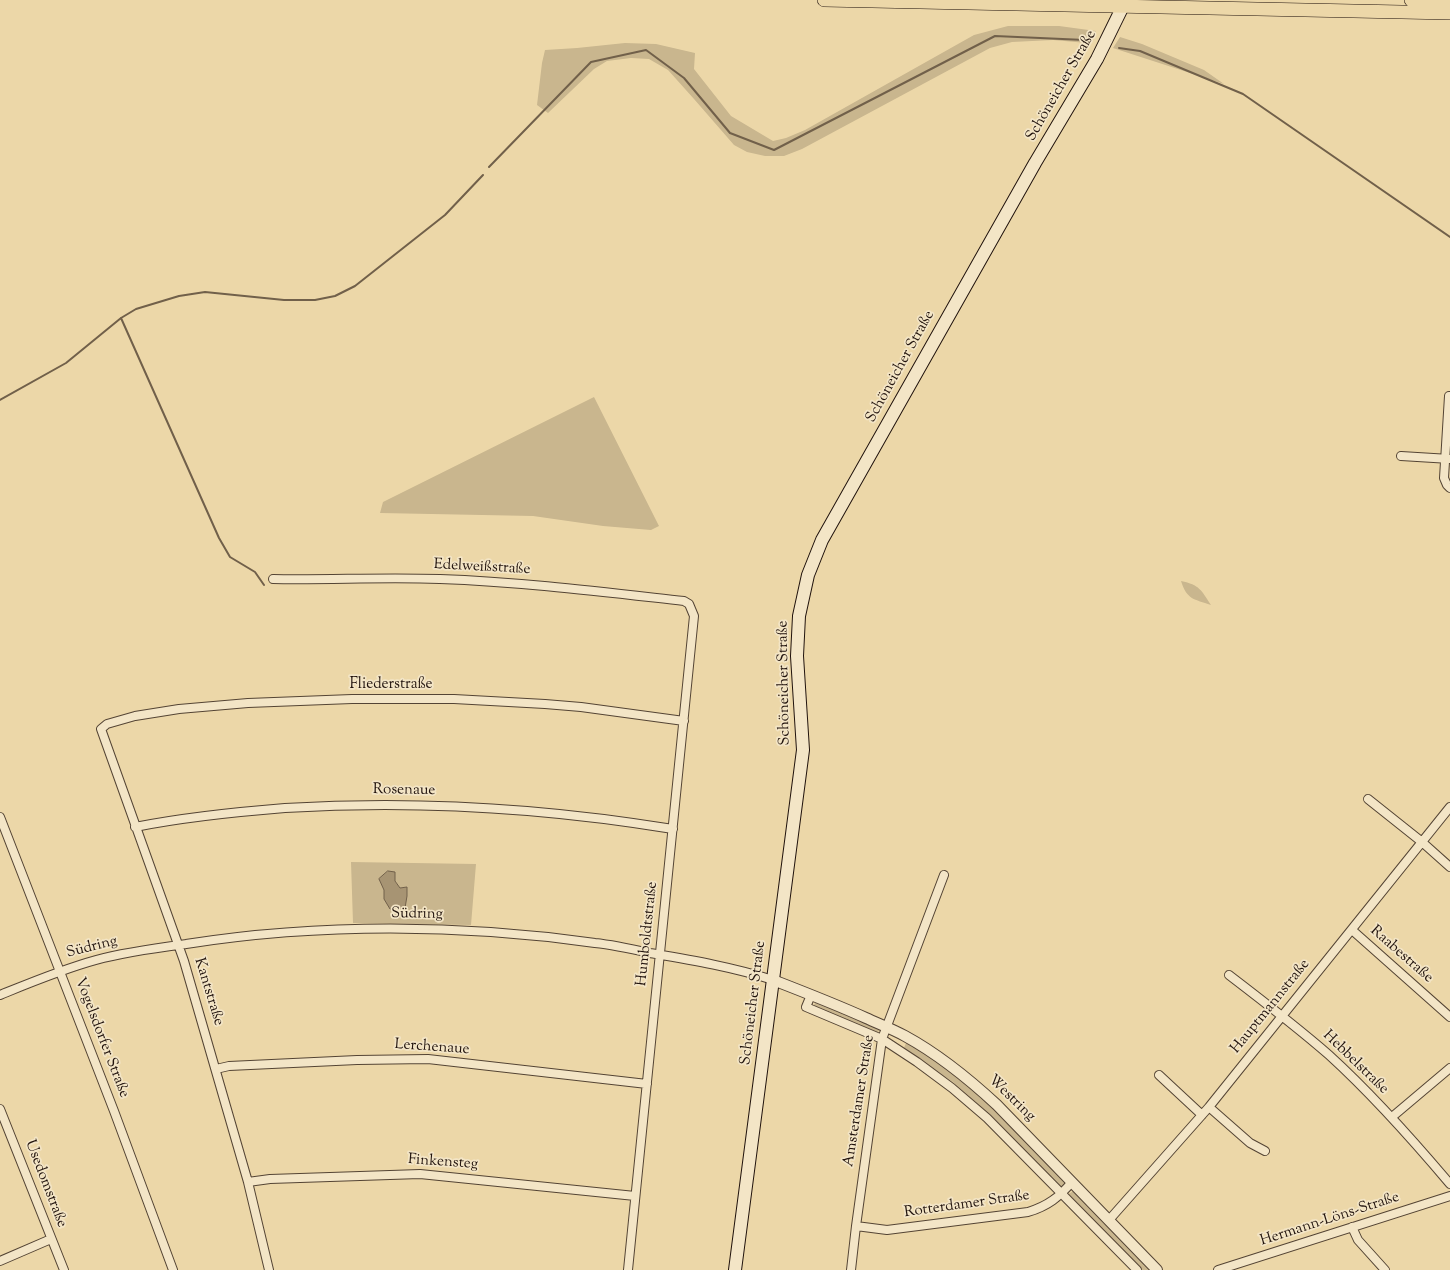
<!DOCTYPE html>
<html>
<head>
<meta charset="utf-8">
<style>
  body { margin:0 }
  canvas { display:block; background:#ecd7a8 }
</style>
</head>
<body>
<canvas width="1450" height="1270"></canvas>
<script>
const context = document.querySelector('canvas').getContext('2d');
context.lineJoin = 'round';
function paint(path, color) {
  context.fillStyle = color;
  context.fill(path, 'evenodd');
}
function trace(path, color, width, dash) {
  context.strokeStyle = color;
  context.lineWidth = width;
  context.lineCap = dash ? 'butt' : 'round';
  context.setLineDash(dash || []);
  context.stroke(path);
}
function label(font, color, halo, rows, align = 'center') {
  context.font = font + ' "Sorts Mill Goudy",serif';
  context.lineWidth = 3.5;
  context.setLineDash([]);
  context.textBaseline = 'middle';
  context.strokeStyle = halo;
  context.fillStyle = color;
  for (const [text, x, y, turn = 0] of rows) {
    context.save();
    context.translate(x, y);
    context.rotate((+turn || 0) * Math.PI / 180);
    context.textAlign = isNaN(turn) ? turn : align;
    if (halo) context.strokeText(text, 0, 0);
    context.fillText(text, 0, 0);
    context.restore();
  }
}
paint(new Path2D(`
  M1008,26H1059L1096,31L1087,43L1053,40L1012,42L990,48L802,149L784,156H765L747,152L734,145L694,99L668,70L649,59L631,58L607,61L594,69L548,113L537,105L542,63L545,50L577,48L625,43L656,44L695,53L694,69L731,116L773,141L786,138L805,130L974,35Z
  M1120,37L1142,44L1204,70L1224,84L1113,48Z
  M594,397L659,526L651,530L603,526L533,516L380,513L383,502Z
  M1181,581C1200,585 1201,590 1211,605C1194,599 1187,600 1181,581Z
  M351,862L476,864L471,925L353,923ZM395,881L400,888L407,887L384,899V890Z
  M817,999L882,1029L876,1033L813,1007Z
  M907,1041L965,1080L1068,1183L1061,1189C1026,1152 991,1115 953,1082L903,1050Z
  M1075,1190L1153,1270H1142L1067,1195Z`), '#c9b68e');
const water = new Path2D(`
  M388,871L395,872V881L400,888L407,887V896L405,908L398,911L390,909L384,899V890L379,879Z`);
paint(water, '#a79473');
trace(water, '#71604a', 1);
trace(new Path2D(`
  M1119,48L1140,51L1243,94L1450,237
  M489,167L591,62L646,50L684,78L730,133L774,150L995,36L1085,40
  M121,318L219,538L230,557L255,572L264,585
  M0,400L66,363L121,318L136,309L179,296L205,292L284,300H315L335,296L355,286L445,215L483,175`), '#71604a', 2);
const minor = new Path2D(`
  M1449,396L1444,478L1447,485L1450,488
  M1401,456L1450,459
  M273,579C329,580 384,577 440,579C522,582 603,592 684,601L689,604L694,616L628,1270
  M1368,799L1422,842L1450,867
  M0,817L114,1111L173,1270
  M135,827C185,817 235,812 285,808C414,800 545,808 673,829
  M1352,930L1450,1017
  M1229,975C1263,1001 1297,1027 1329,1055C1373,1095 1412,1139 1450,1184
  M0,995C32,982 63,969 96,960C125,952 156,948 186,944C319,923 462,924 595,943C614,945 632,949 650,953C691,960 733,967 773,980
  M811,995L806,1007L882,1039L917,1062L952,1088L987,1118L1137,1270
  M216,1069L229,1066L357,1060L428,1059L647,1084
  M1159,1075L1202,1115
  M1209,1107L1250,1143L1265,1151
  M0,1109L64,1270
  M1392,1117L1450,1068
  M248,1182L270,1179L420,1174L635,1196
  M1109,1220L1209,1107L1450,807
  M856,1226L887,1230L1028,1212C1048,1206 1059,1197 1072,1182
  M1352,1227L1358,1240L1385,1270
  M0,1261L51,1239
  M269,1270L248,1182L184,961L101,729L107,724L135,716L179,709L248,703L352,699H454L545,704L581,707L684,721
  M851,1270L856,1226L882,1039L944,875
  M1218,1270L1450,1196`);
const tertiary = new Path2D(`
  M773,980C804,992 835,1004 866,1018C879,1024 892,1029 905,1036C938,1054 969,1079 997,1105L1157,1270`);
const secondary = new Path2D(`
  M735,1270L803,750L797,656L799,616L808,575L822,540L1035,163L1097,59L1126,0`);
const primary = new Path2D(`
  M824,0L1450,13
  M1411,0L1450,1`);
trace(minor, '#544434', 10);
trace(tertiary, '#544434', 12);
trace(secondary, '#21130d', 14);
trace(primary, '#21130d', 14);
trace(minor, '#f3e5c6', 8);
trace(tertiary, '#f3e5c6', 10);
trace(secondary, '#f3e5c6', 12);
trace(primary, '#ecd7a8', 13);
label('15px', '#21130d', '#f3e5c6', [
  ["Schöneicher Straße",1062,86,-60],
  ["Schöneicher Straße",901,367,-61],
  ["Edelweißstraße",482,568,3],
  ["Schöneicher Straße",785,683,-91],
  ["Fliederstraße",391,685],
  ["Rosenaue",404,791,1],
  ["Südring",417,915,1],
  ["Humboldtstraße",648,934,-84],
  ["Südring",92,948,-14],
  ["Raabestraße",1401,955,41],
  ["Kantstraße",208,992,73],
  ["Schöneicher Straße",754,1003,-83],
  ["Hauptmannstraße",1271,1007,-51],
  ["Vogelsdorfer Straße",101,1038,69],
  ["Lerchenaue",432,1048,4],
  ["Hebbelstraße",1355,1063,44],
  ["Westring",1011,1099,44],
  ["Amsterdamer Straße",860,1101,-81],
  ["Finkensteg",443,1163,4],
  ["Usedomstraße",45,1184,69],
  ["Rotterdamer Straße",967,1205,-8],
  ["Hermann-Löns-Straße",1330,1220,-18]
]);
</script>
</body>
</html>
